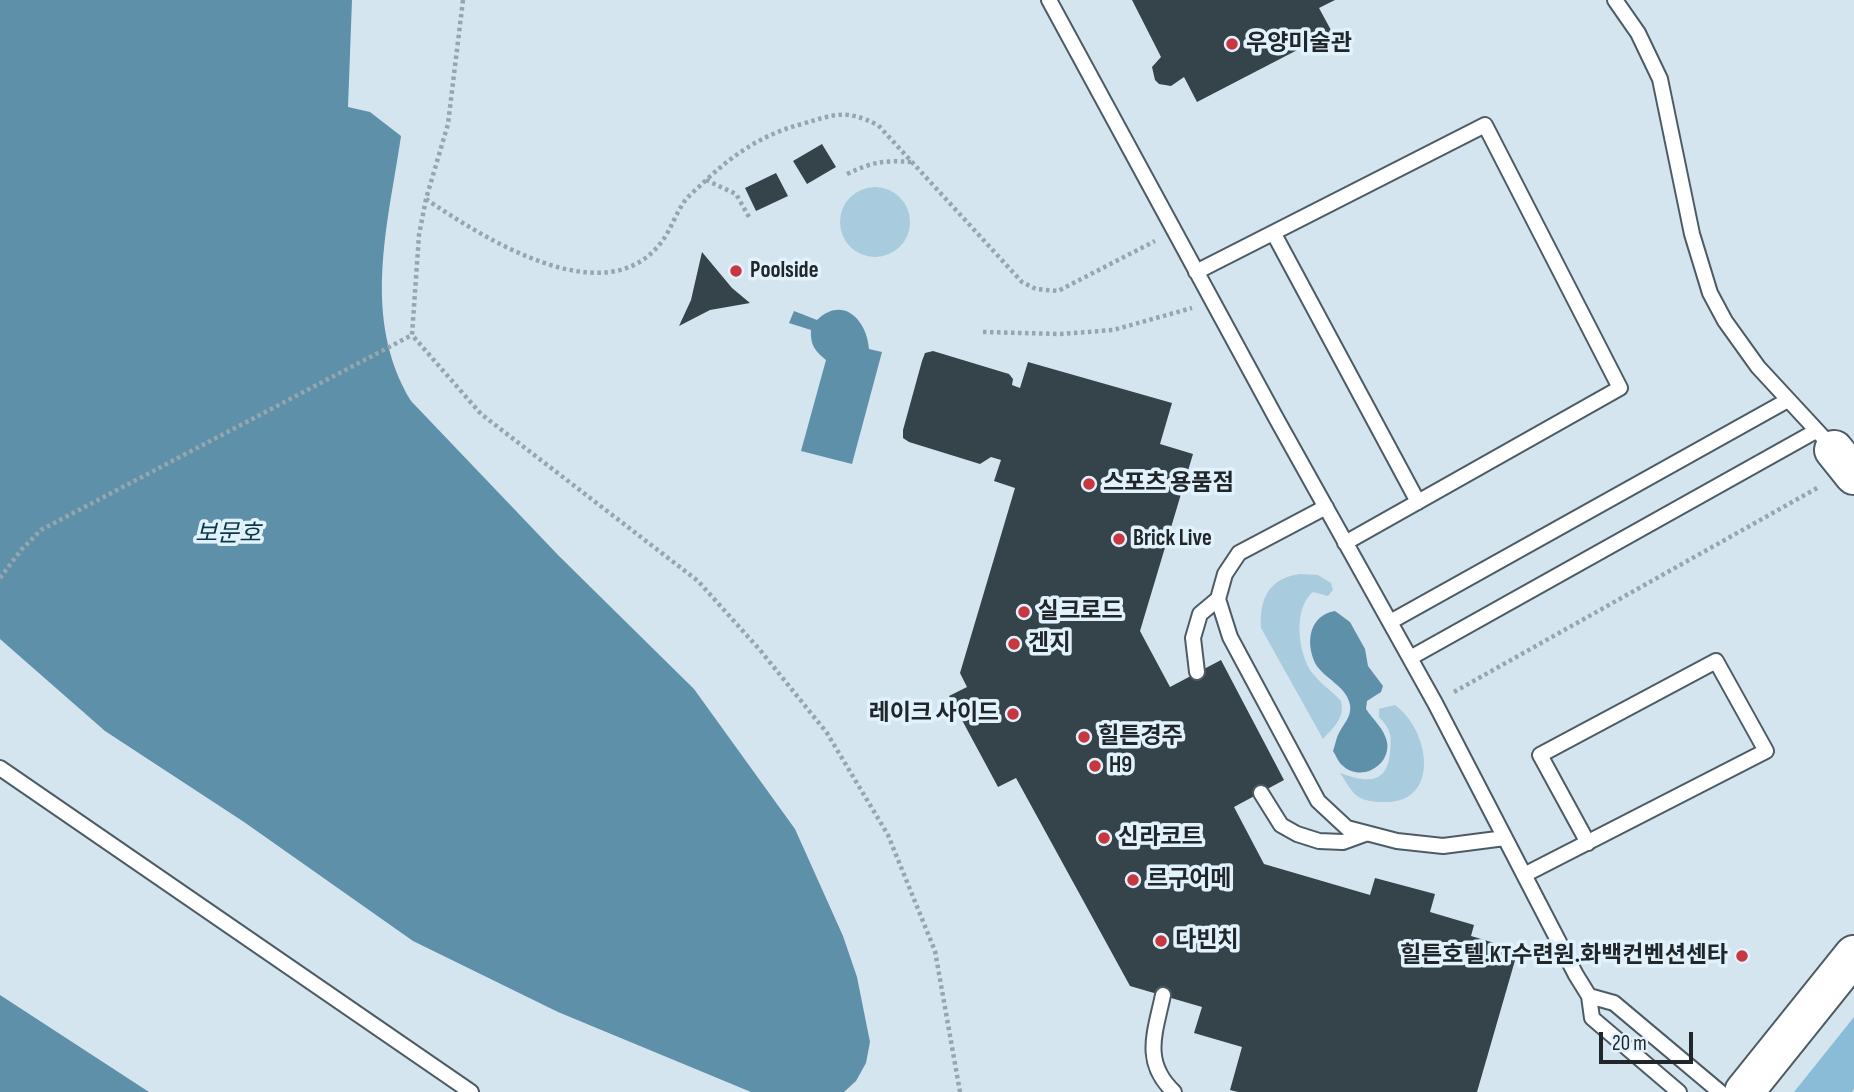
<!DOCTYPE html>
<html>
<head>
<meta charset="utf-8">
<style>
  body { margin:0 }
  #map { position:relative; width:1854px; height:1092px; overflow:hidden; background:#d4e5ef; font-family:"Sofia Sans Condensed",sans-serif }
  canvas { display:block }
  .scale { position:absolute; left:1599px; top:1032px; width:94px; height:32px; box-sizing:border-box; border:4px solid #20262a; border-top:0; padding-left:9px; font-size:21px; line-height:24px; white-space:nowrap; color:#20262a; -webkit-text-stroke:5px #e1f2fc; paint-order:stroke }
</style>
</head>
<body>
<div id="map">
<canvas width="1854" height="1092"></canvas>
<div class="scale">20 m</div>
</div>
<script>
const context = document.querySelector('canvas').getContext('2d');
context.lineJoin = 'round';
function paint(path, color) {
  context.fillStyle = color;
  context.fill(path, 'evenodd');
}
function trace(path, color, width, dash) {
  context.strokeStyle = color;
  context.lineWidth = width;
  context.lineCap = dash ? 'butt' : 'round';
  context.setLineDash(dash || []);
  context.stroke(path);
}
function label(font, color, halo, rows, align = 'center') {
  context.font = font + ' "Sofia Sans Condensed","Noto Sans KR",sans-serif';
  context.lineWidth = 7;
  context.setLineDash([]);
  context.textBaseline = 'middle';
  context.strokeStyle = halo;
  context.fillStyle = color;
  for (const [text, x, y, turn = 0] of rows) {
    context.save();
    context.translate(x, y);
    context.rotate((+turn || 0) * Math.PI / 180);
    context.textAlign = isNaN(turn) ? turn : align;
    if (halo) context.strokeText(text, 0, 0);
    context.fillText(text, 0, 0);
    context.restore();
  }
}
paint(new Path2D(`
  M840 222a35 35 0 1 1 70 0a35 35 0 1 1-70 0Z
  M1300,574L1318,575L1331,583L1333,590L1328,596L1313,592C1293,608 1298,650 1310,670C1318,682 1331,690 1341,701C1345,718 1334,727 1323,739L1261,628C1259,599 1269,578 1300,574Z
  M1395,705C1430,730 1442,805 1382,802C1374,802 1363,801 1356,795C1350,790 1345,780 1340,773C1364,782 1387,786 1390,753C1392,735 1391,730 1379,717V709Z`), '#a9cbde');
paint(new Path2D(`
  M1854,1017V1089L1852,1092H1794Z`), '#8abcd7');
paint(new Path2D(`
  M0,0H352L348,107L370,112L401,136C388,225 361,318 411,401L559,556L694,689L795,829L843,936L857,977L870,1042L866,1063L856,1081L844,1092H751L558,1012L413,941L244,822L105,731L0,639Z
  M794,311L817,320C843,295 867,320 869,349L882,352L852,464L801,451L826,360C815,351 810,345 811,330L789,323Z
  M1335,611L1350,622L1365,649L1368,666L1383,686L1381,692L1367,701L1366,709C1373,720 1384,728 1387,742C1391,766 1360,783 1342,765C1338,762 1336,755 1333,751C1335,746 1336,739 1338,735C1343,724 1352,717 1350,705C1347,686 1324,679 1315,663C1305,641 1310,615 1335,611Z
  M0,995L149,1092H0Z`), '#5f90aa');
paint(new Path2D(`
  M1132,0H1335L1319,8L1332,32L1197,102L1184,77L1171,86L1159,84L1155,80L1152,67L1161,57Z
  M822,144L836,167L807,184L793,161Z
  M776,173L788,196L756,211L745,188Z
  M702,252L732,288L750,303L710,310L679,326L691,300Z
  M933,351L1009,374L1013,379L1012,385L1020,388L1028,362L1172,403L1160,444L1193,454L1140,631L1170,687L1221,660L1284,780L1234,807L1264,864L1370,895L1375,878L1435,894L1430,912L1474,925L1471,936L1518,950L1477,1092H1238L1230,1090L1242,1047L1194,1033L1202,1007L1130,986L1016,778L998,787L949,696L967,687L960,673L1015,488L994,481L1001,460L991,457L980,464L909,442L903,438V430L922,361L925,353Z`), '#35434b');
const lane = new Path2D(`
  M1049,0L1276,418L1435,703L1576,975L1589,996L1592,1018L1679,1092
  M1615,0L1638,33L1660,79L1692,234L1710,293L1725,321L1758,367L1833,448
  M1274,234L1418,502
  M1196,272L1485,125L1620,388L1345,543
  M1218,599L1230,637L1318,801L1347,828L1397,841L1443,846L1505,838
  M1390,622L1788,400
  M1410,658L1816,431
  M1197,672L1193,638L1200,614L1218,599L1225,574L1239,553L1326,507
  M0,768L471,1092
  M1261,793L1281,825L1297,834L1319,841L1343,842L1365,834
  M1524,875L1766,751L1716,661L1540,755L1588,843
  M1163,995C1155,1033 1142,1062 1174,1092
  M1589,996L1614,1003L1720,1092`);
const secondary = new Path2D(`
  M1834,450L1854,475
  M1744,1092L1854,955`);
trace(lane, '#4d5c64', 18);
trace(secondary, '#4d5c64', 42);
trace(new Path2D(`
  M463,0L448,124L426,199L419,235L412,335L481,414L698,581L760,650L827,733L888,835L935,951L960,1092
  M847,174C872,162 884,160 911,162
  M706,180L736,194L749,217
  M426,199C482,237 603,315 660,244C670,232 675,215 684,202C689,195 697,189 703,183C732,155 763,134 802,124C836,114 845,109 878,125L1022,282L1036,289L1058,291L1155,241
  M983,332L1061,334L1113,330L1192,308
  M0,578L21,550L41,530L412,335
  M1454,692L1819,487`), '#97a5ad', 4.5, [3.5, 3.5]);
trace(lane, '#fff', 14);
trace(secondary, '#fff', 38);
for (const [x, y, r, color] of [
  [1232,44,7,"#c7373f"],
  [736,271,7,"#c7373f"],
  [1089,484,7,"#c7373f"],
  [1119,539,7,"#c7373f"],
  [1024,612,7,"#c7373f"],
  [1014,644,7,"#c7373f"],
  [1013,714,7,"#c7373f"],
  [1084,737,7,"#c7373f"],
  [1095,766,7,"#c7373f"],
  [1104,838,7,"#c7373f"],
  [1133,880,7,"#c7373f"],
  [1161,941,7,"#c7373f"],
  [1742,956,7,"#c7373f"]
]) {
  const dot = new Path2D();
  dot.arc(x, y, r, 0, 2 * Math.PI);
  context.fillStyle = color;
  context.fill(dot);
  trace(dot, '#e1f2fc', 2.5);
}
label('bold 23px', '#20262a', '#e1f2fc', [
  ["우양미술관",1246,44],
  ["Poolside",750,271],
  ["스포츠 용품점",1103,484],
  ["Brick Live",1133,539],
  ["실크로드",1038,612],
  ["겐지",1028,644],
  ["레이크 사이드",999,714,"right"],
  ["힐튼경주",1098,737],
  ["H9",1109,766],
  ["신라코트",1118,838],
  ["르구어메",1147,880],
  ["다빈치",1175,941],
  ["힐튼호텔.KT수련원.화백컨벤션센타",1728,956,"right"]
], 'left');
label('italic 24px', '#0a3649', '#e1f2fc', [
  ["보문호",228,535]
]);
</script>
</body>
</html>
